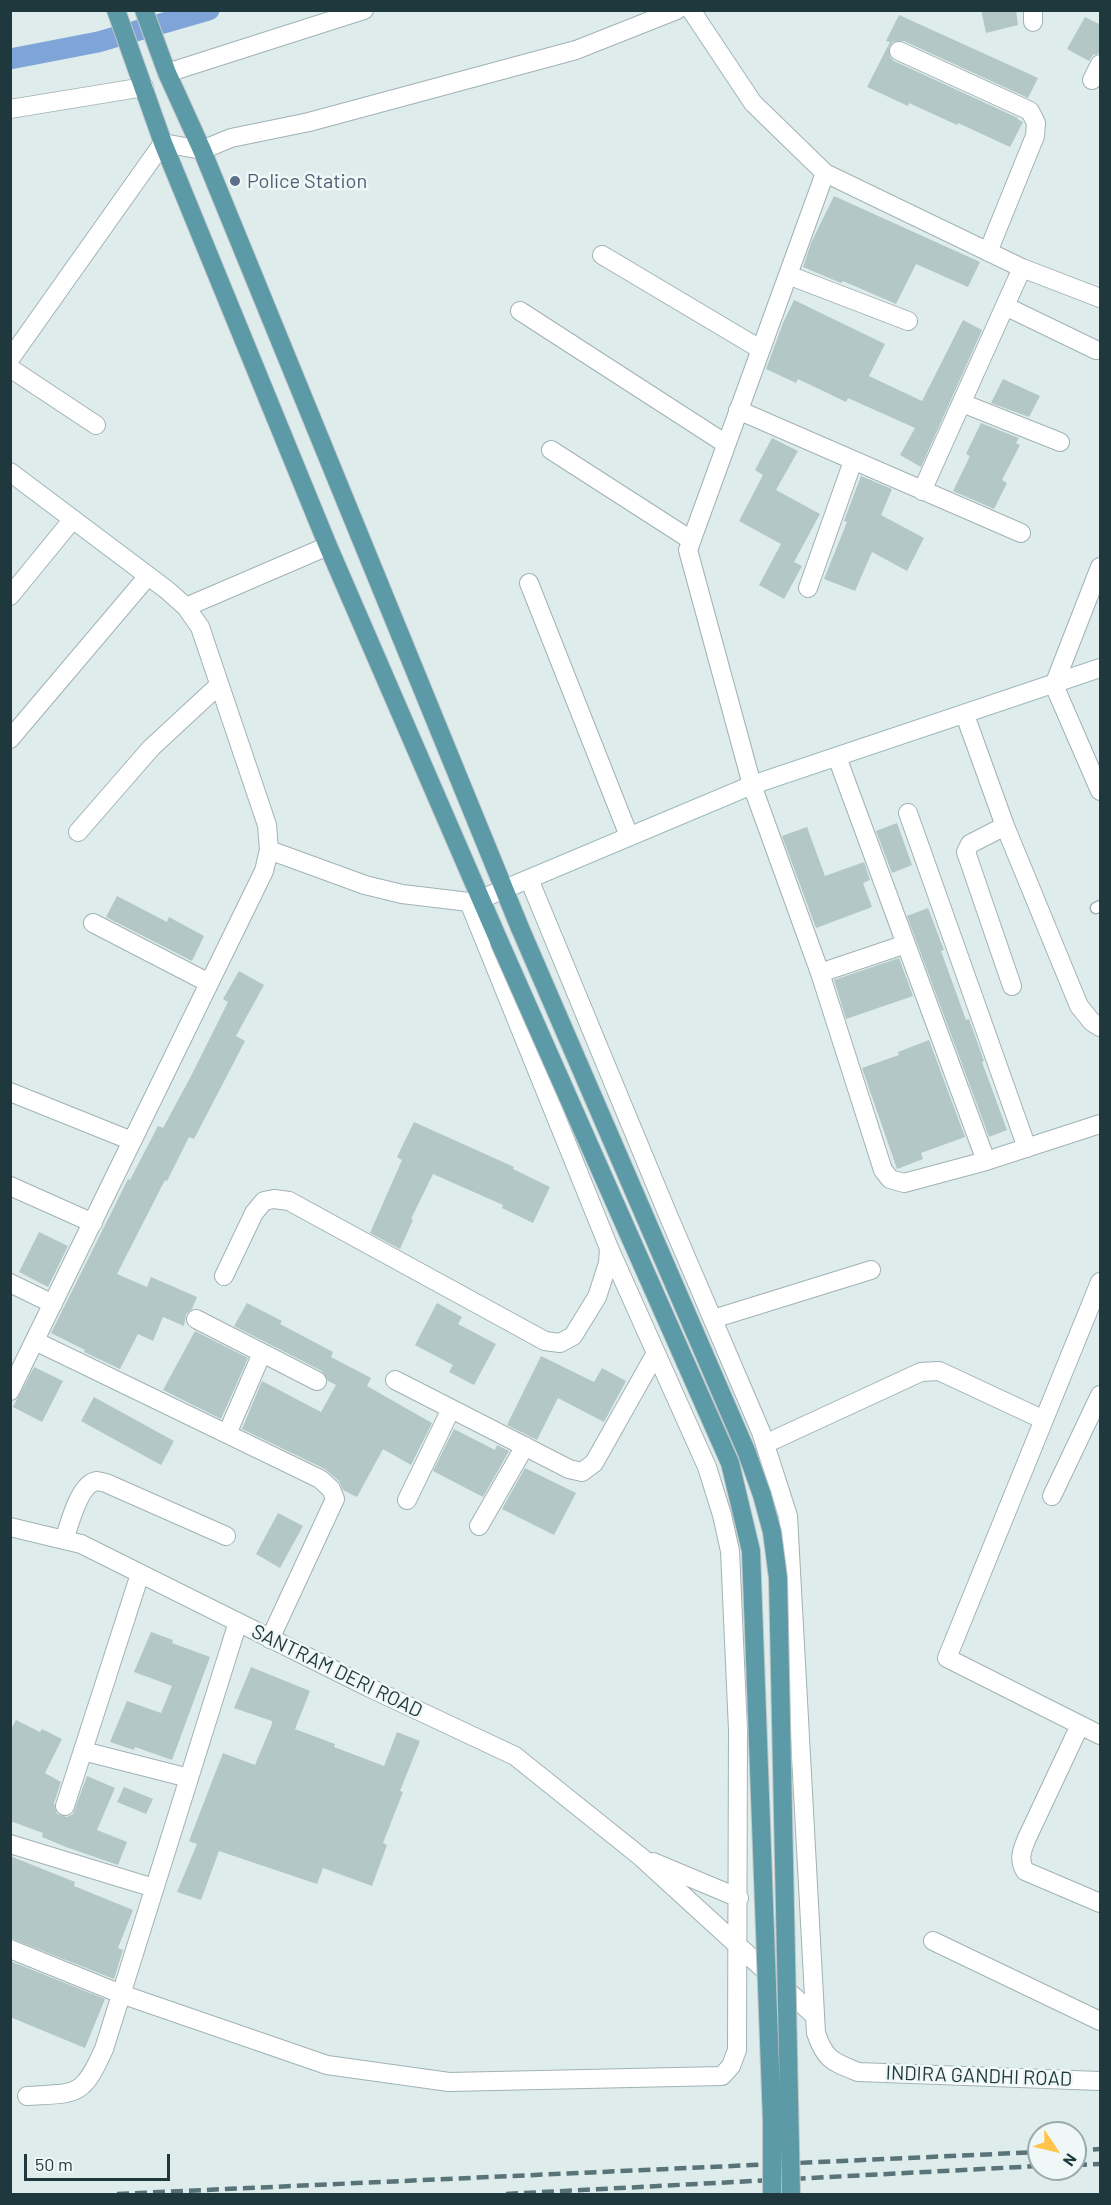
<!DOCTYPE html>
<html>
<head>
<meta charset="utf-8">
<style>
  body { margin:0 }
  #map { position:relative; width:1111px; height:2205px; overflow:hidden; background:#deecec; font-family:Barlow,sans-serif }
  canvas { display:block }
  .frame { position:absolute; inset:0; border:12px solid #1e383d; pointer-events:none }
  .north { position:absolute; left:1027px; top:2121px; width:60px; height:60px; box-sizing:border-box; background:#eff8f7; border:2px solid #9babad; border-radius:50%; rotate:125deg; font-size:16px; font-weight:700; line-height:24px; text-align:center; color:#1e383d }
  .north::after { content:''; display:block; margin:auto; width:21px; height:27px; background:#ffc449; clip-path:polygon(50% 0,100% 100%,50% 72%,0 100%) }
  .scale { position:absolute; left:24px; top:2154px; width:146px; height:27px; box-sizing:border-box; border:3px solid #1e383d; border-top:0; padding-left:8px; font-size:18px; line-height:21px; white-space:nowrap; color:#1e383d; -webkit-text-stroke:4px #eff8f7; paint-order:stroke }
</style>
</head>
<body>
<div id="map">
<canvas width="1111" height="2205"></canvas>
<div class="frame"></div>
<div class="north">N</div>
<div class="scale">50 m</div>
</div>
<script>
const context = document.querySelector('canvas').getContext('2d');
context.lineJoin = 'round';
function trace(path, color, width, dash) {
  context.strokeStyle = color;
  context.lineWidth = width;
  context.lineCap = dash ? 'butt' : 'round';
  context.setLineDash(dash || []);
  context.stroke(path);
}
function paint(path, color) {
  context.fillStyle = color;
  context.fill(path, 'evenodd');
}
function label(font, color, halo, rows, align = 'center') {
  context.font = font + ' Barlow,sans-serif';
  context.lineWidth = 5;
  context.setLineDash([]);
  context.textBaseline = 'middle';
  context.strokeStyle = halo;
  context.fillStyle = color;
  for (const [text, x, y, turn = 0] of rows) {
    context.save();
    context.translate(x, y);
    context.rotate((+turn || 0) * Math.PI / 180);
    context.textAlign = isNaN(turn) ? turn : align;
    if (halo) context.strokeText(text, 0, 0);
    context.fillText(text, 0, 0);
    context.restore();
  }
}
trace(new Path2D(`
  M10,59L98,42L209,10`), '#7fa4d8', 21);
paint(new Path2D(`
  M981,10H1016L1018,25L986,33Z
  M899,15L1038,78L1028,98L904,41L893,42L889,47L890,57L894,61L1018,118L1017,119L1023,122L1010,147L958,123L957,125L909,103L908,106L867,87L890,42L886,41Z
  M1085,17L1101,25V53L1093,55L1089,61L1067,49Z
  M834,196L980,262L968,287L916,264L896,304L843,281L841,283L803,267L811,243Z
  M794,300L885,344L869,376L922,401L963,320L982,330L921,467L900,455L915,428L848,398L846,402L798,379L796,383L766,369L783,323Z
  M1003,379L1040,396L1029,417L991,403Z
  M981,423L1019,438L1016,443L1020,445L1002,480L1007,483L994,509L953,491L970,456L966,454Z
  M772,438L798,451L776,490L820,514L794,562L802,566L784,599L759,585L781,544L739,521L763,475L755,470Z
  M861,476L892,489L881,515L924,538L907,571L872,552L855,591L824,579L847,522L844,521Z
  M897,823L912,865L892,873L876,831Z
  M807,827L825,876L864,862L870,880L863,883L872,907L816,928L782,836Z
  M117,896L167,922L169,917L204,936L192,961L106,917Z
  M928,908L944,950L941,951L966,1020L969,1019L984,1061L982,1062L1007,1130L989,1137L907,916Z
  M899,958L913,996L846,1019L834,980Z
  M239,971L264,985L236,1036L245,1041L194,1139L189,1137L167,1181L165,1180L117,1274L147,1287L151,1277L197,1297L192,1309L186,1314L184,1326L163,1317L153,1341L138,1334L120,1369L84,1352L85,1350L51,1333L128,1179L130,1180L158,1126L163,1128L190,1078L228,1002L223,999Z
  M929,1040L965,1137L921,1153L923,1159L897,1169L862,1068L899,1055L898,1052Z
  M414,1122L514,1167L513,1169L550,1187L533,1223L502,1208L503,1205L433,1174L411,1219L413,1220L400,1249L370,1233L402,1160L397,1157Z
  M39,1232L68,1246L48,1287L19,1272Z
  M247,1303L282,1321L280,1324L333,1352L331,1357L371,1378L367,1386L432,1423L411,1465L383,1449L357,1497L343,1490L339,1481L325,1469L242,1429L262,1381L321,1412L336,1385L328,1381L322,1371L234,1326Z
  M437,1303L462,1317L458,1324L496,1344L474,1385L449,1372L453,1365L415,1345Z
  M195,1331L248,1358L221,1419L163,1390Z
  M541,1356L594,1382L602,1368L626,1381L604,1422L558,1398L537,1440L507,1425Z
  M34,1367L63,1381L42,1422L13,1407Z
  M94,1397L174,1441L161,1465L81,1421Z
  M454,1429L495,1450L497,1445L509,1451L483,1497L433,1471Z
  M525,1468L576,1493L554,1535L502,1509Z
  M278,1513L303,1526L280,1568L256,1554Z
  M151,1632L173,1640L172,1643L210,1657L172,1760L135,1747L134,1750L110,1742L127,1701L161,1713L172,1686L134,1672Z
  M251,1667L310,1691L295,1729L335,1744L334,1747L384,1766L397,1732L420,1741L400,1791L403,1792L383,1843L387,1845L372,1886L323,1868L317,1884L219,1851L201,1900L177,1892L197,1844L189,1841L223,1753L255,1765L272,1724V1721L234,1708Z
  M16,1720L40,1732L42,1729L62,1739L45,1773L61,1782L54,1803L57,1814L67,1817L73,1814L87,1776L115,1788L97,1830L127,1842L118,1865L66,1847L42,1837L43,1833L10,1821V1731Z
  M124,1787L153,1799L146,1814L117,1802Z
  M10,1856L75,1882L74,1886L133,1910L118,1948L123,1950L114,1979L10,1938Z
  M10,1961L105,1999L85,2048L10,2017Z`), '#b3c7c6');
const service = new Path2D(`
  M1096,908L1100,906`);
const minor = new Path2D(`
  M691,10L753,103L825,173L1022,268
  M1033,10V22
  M899,51L1030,111L1036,123L1035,136L988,252
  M167,73L364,10
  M1092,80L1100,64
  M10,109L144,87
  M825,173L688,550L752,785L820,973L883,1170L890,1179L904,1183L986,1161L1100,1124
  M602,255L760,349
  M788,275L908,321
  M1005,306L1096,350
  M520,311L726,444
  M10,359L163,143L202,150L231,138L309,122L576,50L677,10
  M10,368L96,425
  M962,403L1060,442
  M738,410L1021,533
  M551,450L691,540
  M10,472L167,590L186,607L200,627L267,825L269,850L264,871L10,1391
  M922,491L1022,268L1100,298
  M1100,567L1054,685L1100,791
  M529,583L629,836
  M808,588L853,461
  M10,596L73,519
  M186,607L328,546
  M965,715L1005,826L1079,1006L1092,1022L1100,1027
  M10,739L148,576
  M837,757L986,1161
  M908,813L1027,1148
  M1005,826L970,844L966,852L1012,986
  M78,832L151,748L219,685
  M269,850L365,885L402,894L469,902
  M93,923L209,983
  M820,973L906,944
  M10,1092L132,1141
  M10,1186L93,1223
  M224,1276L254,1213L264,1201L274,1199L289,1201L545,1341L560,1343L573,1336L597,1297L608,1263L609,1248
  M1100,1282L947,1658L1100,1735
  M10,1283L53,1304
  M196,1319L317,1381
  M713,1319L871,1270
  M35,1341L320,1479L331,1489L335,1499L270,1639
  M395,1380L569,1469L582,1472L594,1463L656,1353
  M227,1434L262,1353
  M765,1444L921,1372L939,1371L1044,1420
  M1052,1496L1100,1395
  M407,1500L451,1409
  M479,1526L525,1446
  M10,1527L81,1544L368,1687L515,1756L641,1857L815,2016
  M64,1540C69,1526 79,1483 97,1481C97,1481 106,1483 106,1483L226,1536
  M1080,1725L1027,1838C1022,1850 1018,1859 1025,1871L1100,1903
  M83,1751L189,1778
  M65,1806L140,1574
  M10,1844L154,1888
  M653,1862L739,1898
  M933,1941L1100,2021
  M10,1949L121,1994L327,2065L449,2082L722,2076L731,2066L737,2050L738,1730L730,1551L722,1515L707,1467L609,1248L469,902L481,899
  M27,2096C77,2093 82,2098 104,2049L238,1622`);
const tertiary = new Path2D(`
  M529,879L668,1215L761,1432L788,1516L816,2033C825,2060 833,2062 858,2072L1100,2081`);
const secondary = new Path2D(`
  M481,899L752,785L1100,668`);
const primary = new Path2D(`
  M116,10L163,143L328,546L499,941
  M144,10L167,73L202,150L520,928`);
trace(service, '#a1b2b4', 13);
trace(minor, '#a1b2b4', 20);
trace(tertiary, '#a1b2b4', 20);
trace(secondary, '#9eb9bc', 20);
trace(primary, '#c0c7c9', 20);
trace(service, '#fff', 10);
trace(minor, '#fff', 18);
trace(tertiary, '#fff', 18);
trace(secondary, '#fff', 18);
trace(primary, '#5d9aa7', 18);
trace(new Path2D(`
  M1075,2151L1100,2149
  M1075,2165L1100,2164
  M117,2194L1039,2152
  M506,2194L1039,2166`), '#587479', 4.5, [12, 6]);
const primaryBridge = new Path2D(`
  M520,928L747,1453L762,1495L772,1532L778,1578L791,2194
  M499,941L730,1463L751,1551L772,2122V2194`);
trace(primaryBridge, '#c0c7c9', 20, []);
trace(primaryBridge, '#5d9aa7', 18);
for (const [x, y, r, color] of [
  [235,181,6,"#5c6f8a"]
]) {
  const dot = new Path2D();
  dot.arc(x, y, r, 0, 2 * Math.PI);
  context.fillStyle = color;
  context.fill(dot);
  trace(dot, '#eff8f7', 2);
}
label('20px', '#4e5e75', '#eff8f7', [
  ["Police Station",247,181]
], 'left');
label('20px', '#1e383d', '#eff8f7', [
  ["SANTRAM DERI ROAD",337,1671,26],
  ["INDIRA GANDHI ROAD",979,2076,2]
]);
</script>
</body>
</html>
